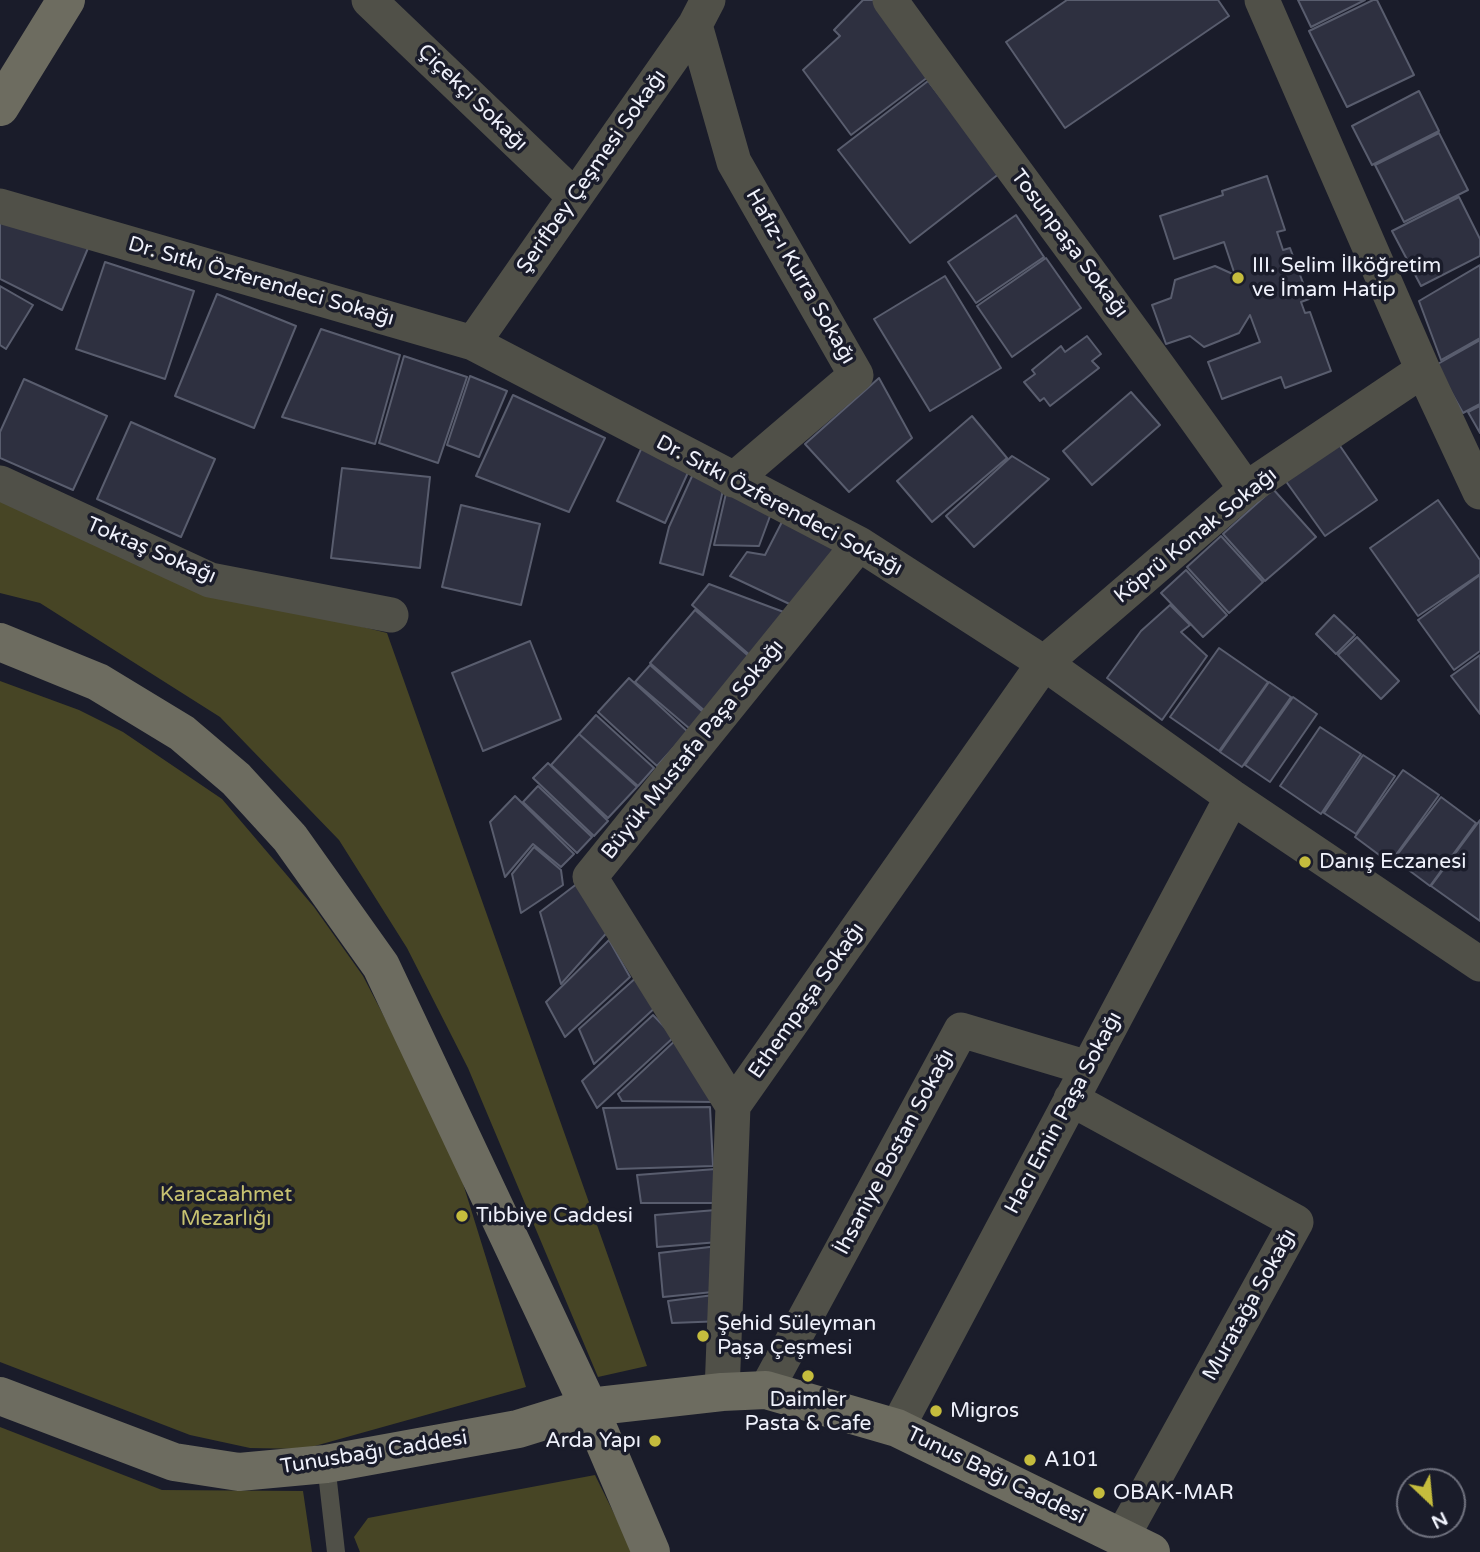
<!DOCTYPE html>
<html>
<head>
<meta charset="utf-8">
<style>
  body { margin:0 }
  #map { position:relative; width:1480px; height:1552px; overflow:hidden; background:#1a1c2a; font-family:"Varela Round",sans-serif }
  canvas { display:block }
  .north { position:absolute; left:1396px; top:1468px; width:70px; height:70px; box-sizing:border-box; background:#1a1c2a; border:2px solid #6f717e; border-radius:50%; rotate:154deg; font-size:19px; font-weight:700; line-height:28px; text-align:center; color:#eff1fb }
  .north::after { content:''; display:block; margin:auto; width:24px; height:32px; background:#c5bc3d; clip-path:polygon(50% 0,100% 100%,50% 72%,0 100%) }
</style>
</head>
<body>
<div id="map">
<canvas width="1480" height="1552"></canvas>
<div class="north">N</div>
</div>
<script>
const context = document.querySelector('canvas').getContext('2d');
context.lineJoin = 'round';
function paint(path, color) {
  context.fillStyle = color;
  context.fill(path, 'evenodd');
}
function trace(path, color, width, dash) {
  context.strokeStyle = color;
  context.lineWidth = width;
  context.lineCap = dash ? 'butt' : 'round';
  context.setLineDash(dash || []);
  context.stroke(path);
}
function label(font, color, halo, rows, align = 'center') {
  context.font = font + ' "Varela Round",sans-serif';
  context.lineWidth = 7;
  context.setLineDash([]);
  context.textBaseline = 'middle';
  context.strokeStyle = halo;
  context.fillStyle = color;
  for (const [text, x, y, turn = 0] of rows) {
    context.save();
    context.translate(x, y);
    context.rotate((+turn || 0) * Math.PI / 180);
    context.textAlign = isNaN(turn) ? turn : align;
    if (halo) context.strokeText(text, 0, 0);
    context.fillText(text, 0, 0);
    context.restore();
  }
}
paint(new Path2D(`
  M0,495L208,588L387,633L647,1366L598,1377L468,1068L407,948L339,840L220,717L40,603L0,593Z
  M0,681L79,710L123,732L222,799L314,907L363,976L415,1076L461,1177L526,1387L304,1449L250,1448L190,1435L0,1362Z
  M0,1427L162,1490L303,1491L312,1552H0Z
  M595,1475L633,1552H360L354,1537L368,1518Z`), '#474525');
const building = new Path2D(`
  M863,0H880L936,71L851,135L803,70L840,36L834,30Z
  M1067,0H1218L1229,16L1065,128L1006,42Z
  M1298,0H1365L1311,27Z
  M1373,0H1377L1414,75L1347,107L1309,31Z
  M928,81L1000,173L910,243L838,150Z
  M1419,91L1439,131L1372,165L1352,126Z
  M1439,133L1468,190L1404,222L1375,165Z
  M1267,176L1285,230L1277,232L1283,250L1290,248L1309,299L1301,302L1305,313L1310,312L1331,371L1285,388L1281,377L1222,399L1208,362L1260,342L1250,315L1239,333L1204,347L1190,336L1166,344L1152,305L1171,298L1175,280L1215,266L1235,275L1224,242L1174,259L1160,216L1223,195L1222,191Z
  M1459,197L1480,239V256L1421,286L1392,231Z
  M0,213L91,241L62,310L0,279Z
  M1016,215L1044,257L976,303L948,262Z
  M1046,258L1081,308L1012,357L977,306Z
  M105,262L194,291L165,379L76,349Z
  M1480,265V338L1441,360L1419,301Z
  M945,276L1001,368L930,411L874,319Z
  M0,286L33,305L6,349L0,345Z
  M217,294L296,326L254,428L175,396Z
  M321,329L400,355L375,444L282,417Z
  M1087,336L1101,354L1092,361L1099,368L1050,406L1044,398L1040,401L1024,382L1035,374L1032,370L1061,346L1065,352Z
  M1480,340V404L1463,413L1436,365Z
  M404,356L467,377L438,463L379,443Z
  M470,376L507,391L479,457L447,445Z
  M879,378L912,438L849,492L805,444Z
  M24,379L107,416L73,490L0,458V432Z
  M1131,392L1160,425L1092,485L1063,451Z
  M513,395L605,438L569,512L476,476Z
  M1480,406V433L1468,412Z
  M972,416L1007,458L932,522L897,481Z
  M131,422L215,459L181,537L97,499Z
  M1338,443L1377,500L1325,536L1285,480Z
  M643,445L691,466L665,523L617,501Z
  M1012,456L1049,479L974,547L946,516Z
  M342,468L430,477L420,568L331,558Z
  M693,474L724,486L703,575L660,563L669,527Z
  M727,489L773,508L759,546L714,545Z
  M1273,489L1316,537L1265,581L1223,534Z
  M1438,500L1480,560V574L1418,616L1370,548Z
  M461,505L540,524L521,605L442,587Z
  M785,516L850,545L798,608L730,576L747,552L765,555Z
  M1221,536L1263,582L1229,613L1187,567Z
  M1186,570L1227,615L1203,637L1161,593Z
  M1480,575V651L1454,670L1418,620Z
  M709,584L789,614L752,657L692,605Z
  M1170,605L1190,625L1181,632L1207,656L1162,720L1107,678L1141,631Z
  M695,610L752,659L706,712L650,663Z
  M1334,615L1355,635L1336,654L1316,634Z
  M1357,637L1399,681L1381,699L1338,655Z
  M530,641L561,719L483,751L452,673Z
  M1219,648L1268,682L1219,751L1170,717Z
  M1480,655V714L1451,676Z
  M650,665L704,713L690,729L635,682Z
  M629,678L688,732L657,766L598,712Z
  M1269,682L1291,697L1242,767L1220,752Z
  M1293,697L1317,714L1270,782L1245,765Z
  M596,715L654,768L638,786L579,734Z
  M1320,727L1361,754L1321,814L1280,786Z
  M579,734L637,787L608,818L551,765Z
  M1363,755L1395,776L1356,834L1324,813Z
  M548,763L608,821L594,836L533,778Z
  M1403,770L1439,795L1390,863L1355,837Z
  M538,786L592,837L577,853L523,802Z
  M515,796L574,854L561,867L533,844L505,877L490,822Z
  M1441,797L1476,823L1430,886L1394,859Z
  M1480,820V921L1431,886Z
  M534,847L561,870L563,885L521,913L512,874Z
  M578,883L611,928L561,984L540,912Z
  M609,940L630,977L565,1037L546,1002Z
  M639,975L658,1005L594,1064L579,1029Z
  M653,1015L674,1037L597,1108L582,1081Z
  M679,1037L715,1102L622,1101L618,1094Z
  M710,1107L713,1166L617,1169L603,1108Z
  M716,1169L717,1203H641L637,1175Z
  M716,1210L719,1242L657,1247L655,1215Z
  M718,1246L723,1291L663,1297L659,1253Z
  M721,1294L724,1321L672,1323L668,1301Z`);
paint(building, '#2e3040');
trace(building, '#595d6e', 2);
trace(new Path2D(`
  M326,1464L336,1552`), '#505048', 18);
trace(new Path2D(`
  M369,0L575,197
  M890,0C1008,164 1130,324 1246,489
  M1262,0L1423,370L1480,492
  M695,25L734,162L856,375L733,480
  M0,206L473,343L859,544L1044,663L1232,797L1480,964
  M473,343L695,25L708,0
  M0,483L210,580L391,615
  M1071,1099L1296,1222L1122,1537
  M733,1106L590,877L859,544
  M766,1390L961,1030L1088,1068
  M722,1392L733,1106L1044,663L1246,489L1423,370
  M897,1428L1232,797`), '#505048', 35);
trace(new Path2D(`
  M0,107L66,0
  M0,642L98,682L182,733L236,779L290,838L381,966L589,1407L651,1552
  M0,1396L174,1462L239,1472L326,1464L518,1429L589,1407L722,1392L766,1390L897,1428L1151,1552`), '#6d6c60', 38);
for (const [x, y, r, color] of [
  [1238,278,7,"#c5bc3d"],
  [1305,862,7,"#c5bc3d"],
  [462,1216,7,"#c5bc3d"],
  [703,1336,7,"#c5bc3d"],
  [808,1376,7,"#c5bc3d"],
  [936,1411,7,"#c5bc3d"],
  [655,1441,7,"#c5bc3d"],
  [1030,1460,7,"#c5bc3d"],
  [1099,1493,7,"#c5bc3d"]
]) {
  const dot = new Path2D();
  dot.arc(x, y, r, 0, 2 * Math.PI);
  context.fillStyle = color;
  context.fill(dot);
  trace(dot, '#1a1c2a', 2.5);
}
label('21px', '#eff1fb', '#1a1c2a', [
  ["Çiçekçi Sokağı",472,98,44],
  ["Şerifbey Çeşmesi Sokağı",592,172,-55],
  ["Tosunpaşa Sokağı",1069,244,53],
  ["Hafız-ı Kurra Sokağı",800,277,60],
  ["Dr. Sıtkı Özferendeci Sokağı",261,282,16],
  ["Dr. Sıtkı Özferendeci Sokağı",779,506,28],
  ["Köprü Konak Sokağı",1196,536,-39],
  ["Toktaş Sokağı",151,551,23],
  ["Büyük Mustafa Paşa Sokağı",693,750,-51],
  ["Ethempaşa Sokağı",807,1001,-55],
  ["Hacı Emin Paşa Sokağı",1064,1113,-62],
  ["İhsaniye Bostan Sokağı",895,1152,-62],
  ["Muratağa Sokağı",1250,1305,-61],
  ["Tunusbağı Caddesi",374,1453,-9],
  ["Tunus Bağı Caddesi",996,1476,26]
]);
label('21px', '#eff1fb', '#1a1c2a', [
  ["III. Selim İlköğretim",1252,266],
  ["ve İmam Hatip",1252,290],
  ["Danış Eczanesi",1319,862],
  ["Tıbbiye Caddesi",476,1216],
  ["Şehid Süleyman",717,1324],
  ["Paşa Çeşmesi",717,1348],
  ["Daimler",808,1400,"center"],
  ["Pasta & Cafe",808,1424,"center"],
  ["Migros",950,1411],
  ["Arda Yapı",641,1441,"right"],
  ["A101",1044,1460],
  ["OBAK-MAR",1113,1493]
], 'left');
label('21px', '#c7c271', '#1a1c2a', [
  ["Karacaahmet",226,1195],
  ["Mezarlığı",226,1219]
]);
</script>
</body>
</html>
